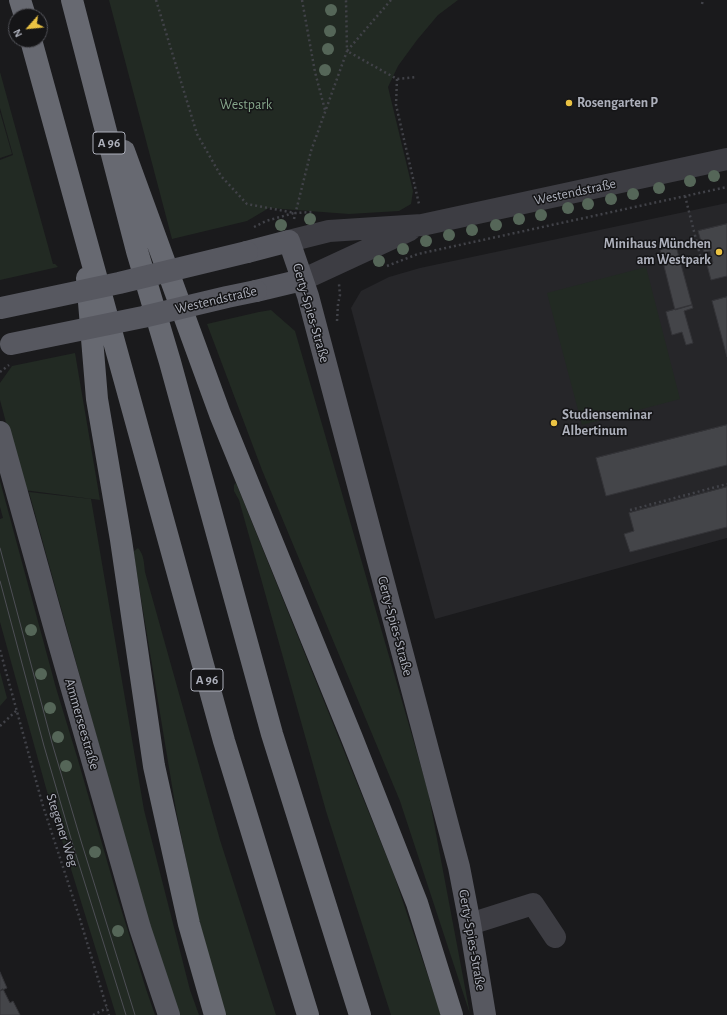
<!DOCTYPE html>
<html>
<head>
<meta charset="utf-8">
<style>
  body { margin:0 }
  #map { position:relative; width:727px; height:1015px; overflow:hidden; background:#1a1a1c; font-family:"Alegreya Sans",sans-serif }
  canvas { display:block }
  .north { position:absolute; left:8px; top:8px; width:40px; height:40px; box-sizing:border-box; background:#151517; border:1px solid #525359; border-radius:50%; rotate:243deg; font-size:11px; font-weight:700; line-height:16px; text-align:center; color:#adb0bb }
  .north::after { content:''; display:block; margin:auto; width:14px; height:18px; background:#eac243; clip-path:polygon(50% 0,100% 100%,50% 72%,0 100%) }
</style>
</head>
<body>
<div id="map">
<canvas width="727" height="1015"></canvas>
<div class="north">N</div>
</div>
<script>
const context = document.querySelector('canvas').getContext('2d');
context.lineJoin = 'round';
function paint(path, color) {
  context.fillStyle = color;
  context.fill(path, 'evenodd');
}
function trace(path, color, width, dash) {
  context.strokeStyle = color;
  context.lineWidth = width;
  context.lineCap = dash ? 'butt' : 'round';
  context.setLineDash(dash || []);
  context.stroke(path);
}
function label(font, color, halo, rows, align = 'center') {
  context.font = font + ' "Alegreya Sans",sans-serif';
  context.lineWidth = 3;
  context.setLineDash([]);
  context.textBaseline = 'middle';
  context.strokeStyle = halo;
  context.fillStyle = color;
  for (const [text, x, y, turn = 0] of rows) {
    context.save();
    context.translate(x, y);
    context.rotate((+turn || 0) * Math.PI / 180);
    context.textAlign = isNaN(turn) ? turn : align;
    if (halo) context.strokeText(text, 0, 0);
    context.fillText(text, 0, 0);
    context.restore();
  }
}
paint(new Path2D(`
  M727,203V538L435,619L351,308L361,291L389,277L420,268Z`), '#262629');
paint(new Path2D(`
  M109,0H458L438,15L417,40L398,66L388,87L413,191L411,204L399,211L349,214L269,208L247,221L172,239Z
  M0,72L53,264H55L58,267L0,280V160L13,155L0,108Z
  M0,112L12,154L0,158Z
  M646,267L680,399L582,425L547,293Z
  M271,310L295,331L428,791L470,1014L400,801L262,470L207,324L259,312Z
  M75,353L100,500L24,490L0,400V383L12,366Z
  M0,481L56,688L78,760L118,899L146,989L155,1015H116L46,788L0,622V519L3,518L0,507Z
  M236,483L394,875L441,1015H391L326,811L239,500L234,491V485Z
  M29,492L91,499L144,810L190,990L199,1015H179L150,930Z
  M138,548C144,554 144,564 145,572L220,840L276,1015H225L196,909L176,810L134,556V551Z
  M0,672L7,698L0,706Z`), '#222a23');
const building = new Path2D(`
  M727,224V276L711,280L707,265L713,263L710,251L704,252L698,231Z
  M676,246L692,305L675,310L660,250Z
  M727,297V357L712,301Z
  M692,305L693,308L684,311L693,343L686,345L682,332L672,335L666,312Z
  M727,425V465L606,496L596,458Z
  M727,487V527L630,552L624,534L634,531L629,513Z
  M0,972L7,988L0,991Z
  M3,989L10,1003L13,1001L20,1015H0V991Z`);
paint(building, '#444549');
trace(building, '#343438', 1);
trace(new Path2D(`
  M156,0L197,134L221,176L247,204L295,213L313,212
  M302,0L315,72L325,110
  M391,0L347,51L397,79L417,77
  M702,4L703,0
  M397,79L396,105L419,204
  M685,196L701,259L712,256
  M294,219L311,151L347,51L346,0
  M254,227L266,221L294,213
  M387,266L418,254L727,187
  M337,321L338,304L340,295L339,284
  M0,372L9,365
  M630,510L727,484
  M0,650L43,806L79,916L109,1015
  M0,726L17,710
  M93,1015L107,1008`), '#414248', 2.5, [2, 3]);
trace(new Path2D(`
  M289,241L329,231L422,225L727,159
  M302,280L410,230
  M470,924L533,904L555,937`), '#3d3d43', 22);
trace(new Path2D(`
  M247,252L289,241L308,296L459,867L470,924L485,1015
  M256,291L302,280
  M0,432L56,633L140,928L169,1015`), '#575860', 22);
trace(new Path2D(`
  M20,0L25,16
  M72,0L137,251L170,362L272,734L360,1015
  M31,40L224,741L308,1015
  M124,151L220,414L352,738L417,903L452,1015
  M87,278L97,399L121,540L154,766L189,924L215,1015`), '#676971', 22);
trace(new Path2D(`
  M0,548L52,743L81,841L135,1015
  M0,581L44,746L72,842L126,1015`), '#4e4f56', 1);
trace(new Path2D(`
  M1,308L119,283L247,252
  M11,344L143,317L227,297L256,291`), '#575860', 22);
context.fillStyle = '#556658';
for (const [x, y] of [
  [331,10],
  [330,31],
  [328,49],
  [325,70],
  [714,176],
  [690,181],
  [659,188],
  [633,194],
  [611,199],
  [588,204],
  [568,208],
  [541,215],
  [310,219],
  [519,219],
  [281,225],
  [496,225],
  [472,230],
  [449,235],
  [426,241],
  [403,249],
  [379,261],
  [31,630],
  [41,674],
  [50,708],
  [58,737],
  [66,766],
  [95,852],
  [118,931]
]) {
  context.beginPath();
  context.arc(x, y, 6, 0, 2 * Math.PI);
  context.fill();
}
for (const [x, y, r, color] of [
  [569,103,4,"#eac243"],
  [719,252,4,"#eac243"],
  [554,423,4,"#eac243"]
]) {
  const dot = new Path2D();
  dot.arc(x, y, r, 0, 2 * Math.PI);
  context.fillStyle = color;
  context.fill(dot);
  trace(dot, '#151517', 1.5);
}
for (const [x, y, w] of [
  [109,143,32],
  [207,680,32]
]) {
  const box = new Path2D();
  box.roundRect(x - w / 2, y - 11, w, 22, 3);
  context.fillStyle = '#151517';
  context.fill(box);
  trace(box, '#adb0bb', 1);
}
label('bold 13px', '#adb0bb', null, [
  ["A 96",109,143],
  ["A 96",207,680]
]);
label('bold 14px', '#adb0bb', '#151517', [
  ["Rosengarten P",577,103],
  ["Minihaus München",711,244,"right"],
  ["am Westpark",711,260,"right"],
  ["Studienseminar",562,415],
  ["Albertinum",562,431]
], 'left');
label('14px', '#85a58a', '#151517', [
  ["Westpark",246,105]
]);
label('14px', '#adb0bb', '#151517', [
  ["Westendstraße",575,192,-12],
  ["Westendstraße",216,300,-13],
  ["Gerty-Spies-Straße",311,313,74],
  ["Gerty-Spies-Straße",395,626,75],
  ["Ammerseestraße",82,724,74],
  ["Stegener Weg",62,830,72],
  ["Gerty-Spies-Straße",472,940,80]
]);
</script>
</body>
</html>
